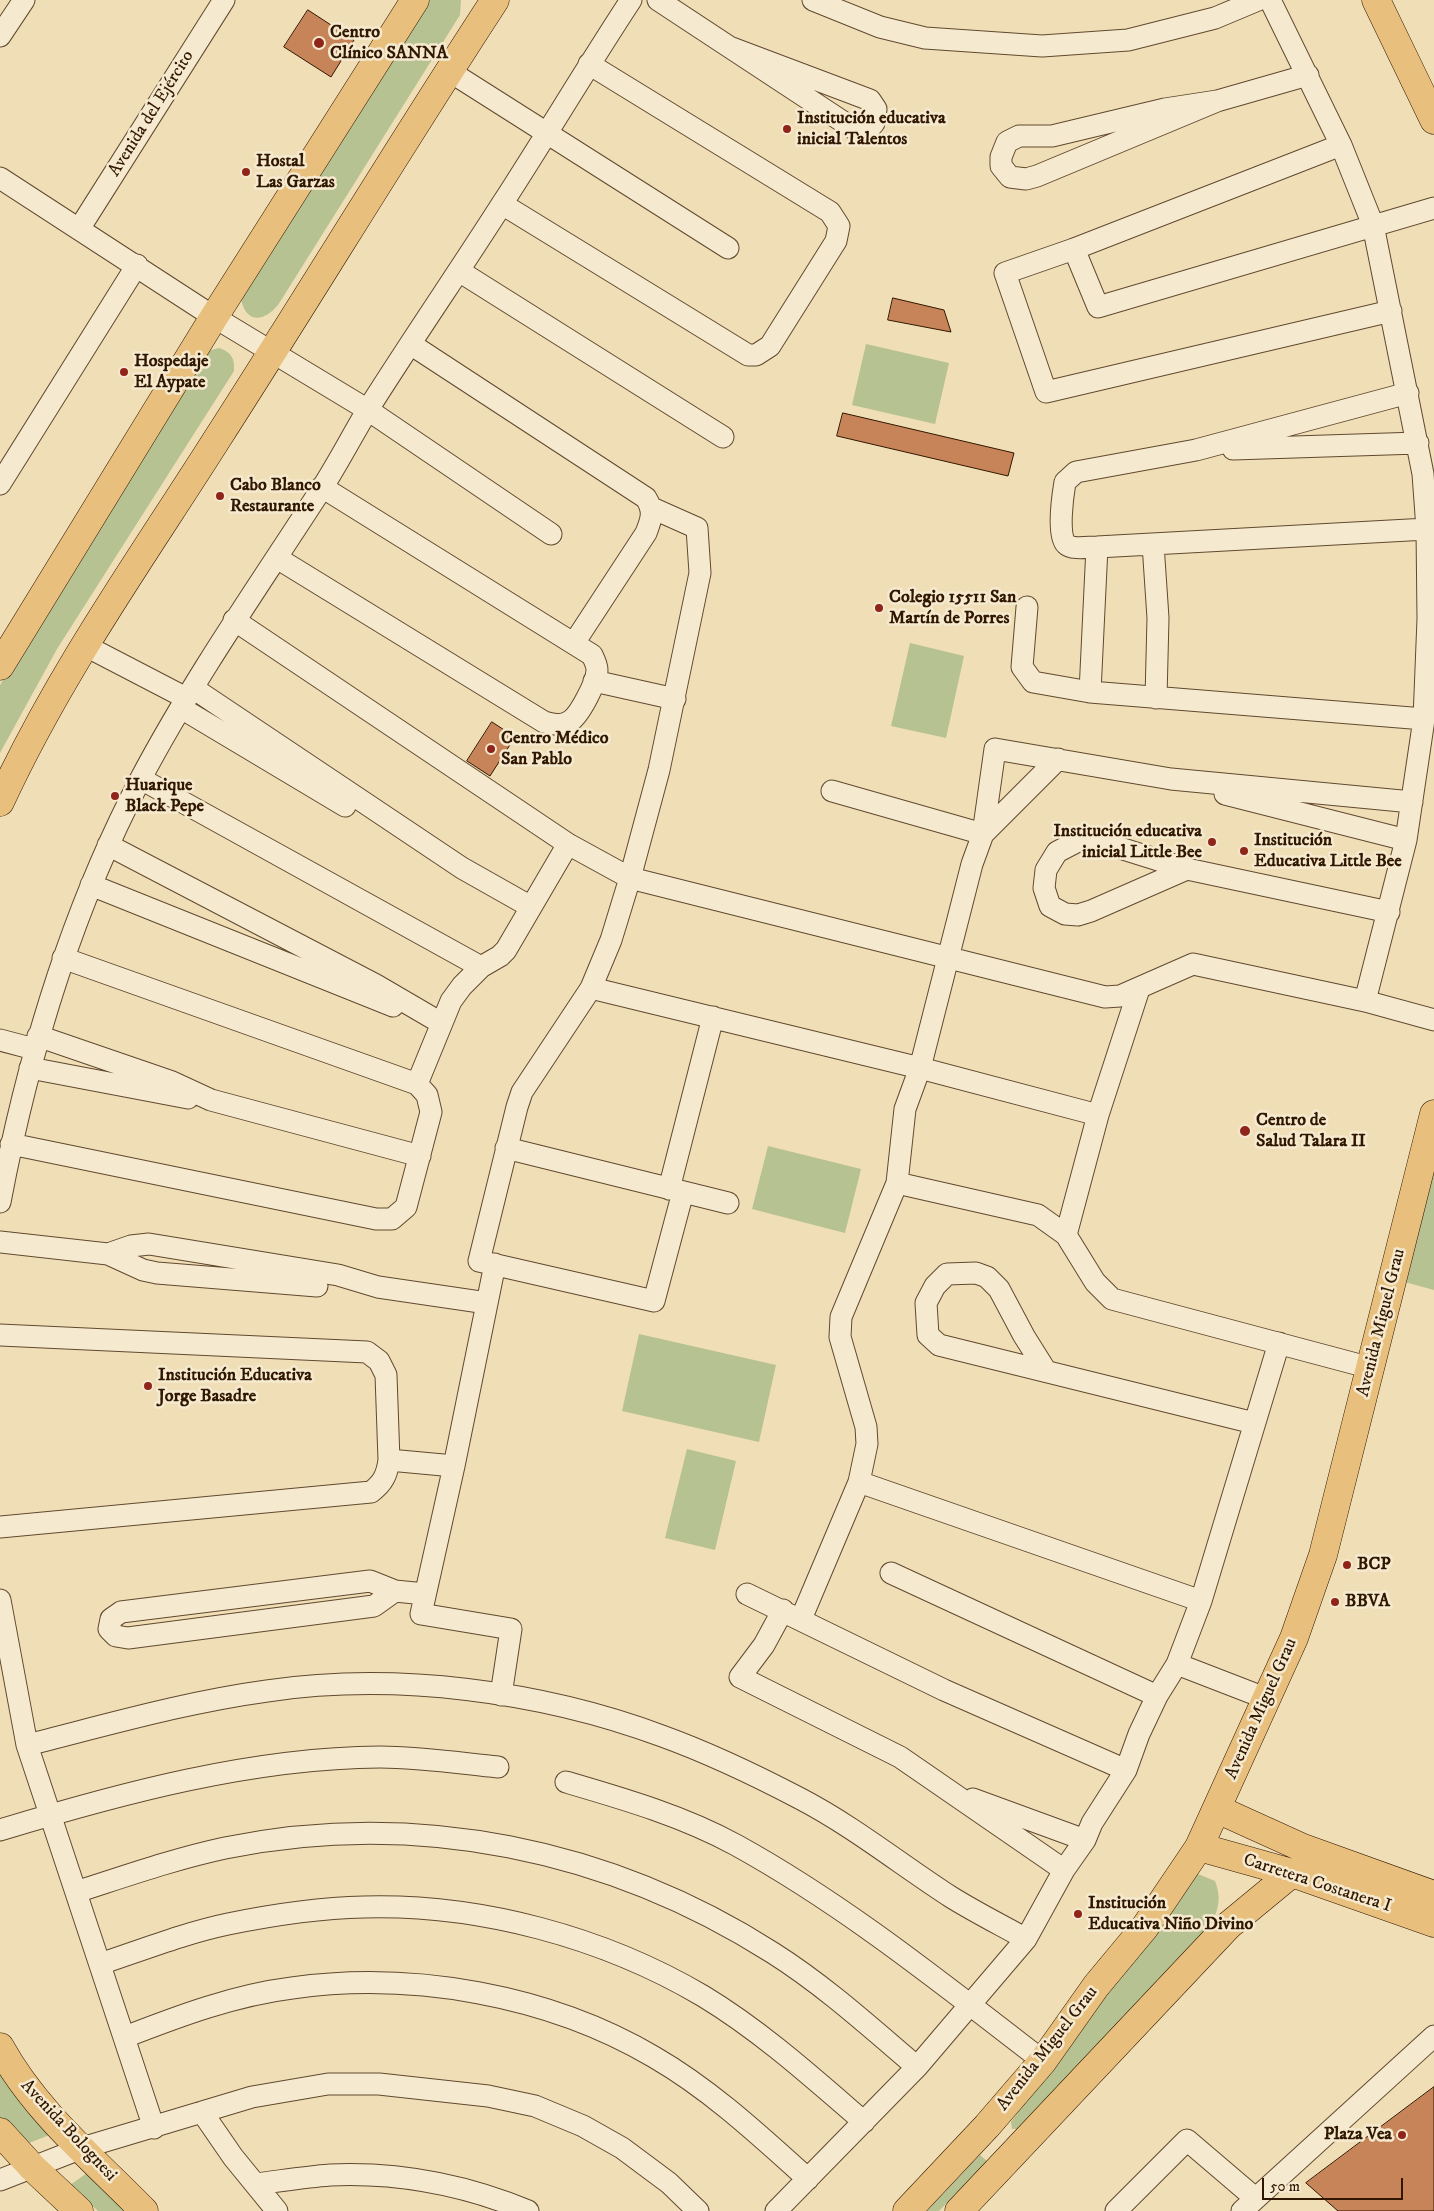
<!DOCTYPE html>
<html>
<head>
<meta charset="utf-8">
<style>
  body { margin:0 }
  #map { position:relative; width:1434px; height:2211px; overflow:hidden; background:#f0deb7; font-family:"IM FELL DW Pica",serif }
  canvas { display:block }
  .scale { position:absolute; left:1262px; top:2178px; width:141px; height:22px; box-sizing:border-box; border:2px solid #311700; border-top:0; padding-left:6px; font-size:15px; line-height:18px; white-space:nowrap; color:#311700; -webkit-text-stroke:4px #f5ead0; paint-order:stroke }
</style>
</head>
<body>
<div id="map">
<canvas width="1434" height="2211"></canvas>
<div class="scale">50 m</div>
</div>
<script>
const context = document.querySelector('canvas').getContext('2d');
context.lineJoin = 'round';
function paint(path, color) {
  context.fillStyle = color;
  context.fill(path, 'evenodd');
}
function trace(path, color, width, dash) {
  context.strokeStyle = color;
  context.lineWidth = width;
  context.lineCap = dash ? 'butt' : 'round';
  context.setLineDash(dash || []);
  context.stroke(path);
}
function label(font, color, halo, rows, align = 'center') {
  context.font = font + ' "IM FELL DW Pica",serif';
  context.lineWidth = 5;
  context.setLineDash([]);
  context.textBaseline = 'middle';
  context.strokeStyle = halo;
  context.fillStyle = color;
  for (const [text, x, y, turn = 0] of rows) {
    context.save();
    context.translate(x, y);
    context.rotate((+turn || 0) * Math.PI / 180);
    context.textAlign = isNaN(turn) ? turn : align;
    if (halo) context.strokeText(text, 0, 0);
    context.fillText(text, 0, 0);
    context.restore();
  }
}
paint(new Path2D(`
  M423,0H461L460,15L278,305C264,322 246,324 241,299Z
  M866,344L949,363L935,424L852,405Z
  M219,348C231,352 235,358 234,371L57,649L0,753V685L27,639L205,356L211,350Z
  M910,643L964,656L946,738L891,726Z
  M768,1146L861,1169L845,1233L752,1209Z
  M1434,1151V1290L1383,1276Z
  M639,1334L776,1365L759,1442L622,1411Z
  M687,1449L736,1461L715,1550L665,1538Z
  M1198,1874L1215,1881C1222,1899 1218,1909 1211,1926L1019,2129H1012L1011,2122L1186,1877Z
  M0,2067L52,2134L24,2145L0,2119Z
  M980,2155L987,2161L939,2211H927Z
  M87,2173L127,2211H98L70,2185Z`), '#b6c291');
const building = new Path2D(`
  M308,10L354,40L331,77L284,47Z
  M893,298L944,310L951,332L888,320Z
  M843,413L1014,453L1008,476L837,436Z
  M492,722L515,737L490,776L467,761Z
  M1434,2087V2211H1338L1306,2183Z`);
paint(building, '#c78459');
trace(building, '#311700', 1);
const minor = new Path2D(`
  M658,0L857,131H867L874,123L876,109L870,100L732,48
  M813,0L880,27L925,38L1042,46L1128,40L1215,18L1258,0
  M1270,0L1341,145L1373,225L1423,474L1427,529L1428,619L1424,719L1406,840L1365,1001
  M0,36L24,0
  M449,71L728,248
  M1217,101L1037,176L1026,179L1010,177L1001,166V157L1007,142L1019,136H1052L1165,109L1217,101L1308,75
  M1341,145L1074,249L1005,273L1046,392L1391,311
  M0,178L214,317L368,410L551,534
  M502,204L748,355H756L770,346L836,241L839,226L830,212L589,64
  M79,229L224,0
  M1074,249L1098,307L1434,208
  M459,271L723,437
  M412,345L646,498C654,511 652,518 646,533L574,643
  M1408,393L1196,450L1076,472L1065,482C1063,494 1057,536 1066,544C1072,550 1089,547 1097,547L1427,529
  M1233,449L1418,443
  M0,484L137,265
  M652,508L697,528L700,573L659,770L630,878L611,940L591,988L522,1092L517,1107L479,1261L654,1301L683,1192
  M1153,544L1158,618L1156,698
  M277,558L544,722C553,724 562,727 570,721C580,715 597,681 597,670C597,665 594,659 592,655L322,487
  M1027,607L1022,667L1033,682L1090,692L1424,719
  M234,620L568,844L630,878L1105,997L1120,996L1193,964L1365,1001L1434,1020
  M84,645L186,698
  M594,681L675,699
  M193,688L462,868L531,907
  M1090,692L1097,547
  M181,708L345,806
  M141,779L481,967
  M832,791L983,834L1058,759
  M1225,794L1406,840
  M108,845L376,985L441,1023
  M1187,869L1091,911L1078,915L1065,914L1050,906L1044,888L1046,870L1057,852L1080,840L1104,843L1187,869L1389,912
  M91,885L393,1006
  M591,988L920,1068L1098,1115
  M38,1036L172,1082L211,1100L420,1156
  M0,1040L34,1049
  M30,1068L188,1098
  M417,1084L451,1001L462,986L481,967L500,956L506,950L568,844
  M11,1144L376,1219H392L406,1207L431,1112L427,1095L417,1084L63,958
  M506,1148L728,1203
  M897,1183L1038,1215L1066,1235L1095,1282L1112,1299L1371,1368
  M669,1189L713,1017
  M0,1202C28,1055 71,912 140,780C194,678 260,584 322,488C338,463 352,436 367,411C411,341 458,273 502,204C546,136 587,67 631,0
  M1066,1235L1098,1115L1139,989
  M0,1242L108,1254L143,1270L157,1273L317,1286
  M108,1254L131,1246L149,1244L338,1275L378,1287L487,1303
  M495,1264L454,1466L421,1614L511,1629L501,1695
  M0,1335L367,1352L379,1361L386,1375L389,1460C387,1475 383,1483 371,1492L0,1527
  M1046,1371L1024,1336L999,1289L987,1277L976,1273L947,1274L935,1286L926,1303L928,1335L939,1345L1254,1423
  M389,1460L454,1466
  M859,1482L1201,1601
  M891,1573L1157,1696
  M395,1591L374,1606L128,1638L116,1636L109,1629L111,1619L121,1612L370,1581L395,1591L425,1594
  M747,1594L944,1690L1126,1770
  M0,1600L27,1745L154,2128
  M783,1610L764,1645L740,1677L900,1757L1064,1870
  M801,1619L859,1482L867,1444L866,1427L840,1337L841,1317L897,1183L905,1109L920,1068L972,864L983,834L995,749L1171,779L1412,802
  M1177,1664L1265,1698
  M27,1745C107,1725 186,1702 267,1691C395,1672 541,1691 662,1736C709,1753 755,1775 799,1798C853,1826 900,1864 951,1897C975,1912 1001,1925 1026,1939
  M566,1782C624,1799 683,1816 736,1845C845,1905 944,1985 1043,2061
  M973,1799L1085,1840
  M0,1830C122,1793 252,1758 380,1757C419,1757 459,1763 498,1767
  M76,1892C126,1876 174,1859 225,1848C416,1809 610,1849 773,1953C825,1986 870,2027 917,2067
  M100,1964C142,1950 185,1933 228,1924C272,1915 319,1908 364,1907C480,1904 603,1937 703,1996C761,2031 813,2078 864,2122
  M125,2037C179,2016 235,1995 292,1988C412,1971 549,1995 654,2057C711,2090 759,2135 808,2179
  M202,2112L233,2157L277,2211
  M0,2180L82,2148L252,2097L328,2084H379L488,2096L535,2106L583,2126L622,2148L669,2183L698,2211
  M255,2184C280,2181 305,2177 330,2175C398,2172 465,2185 528,2211
  M776,2211L917,2067L1026,1939L1064,1870L1085,1840L1092,1823L1126,1770L1139,1734L1157,1696L1177,1664L1201,1601L1279,1343
  M1116,2211L1187,2140L1255,2198
  M1242,2211L1434,2036`);
const major = new Path2D(`
  M1376,0L1434,120
  M0,666L214,317L415,0
  M0,802C60,672 143,556 219,436C312,291 401,144 495,0
  M1217,1809L1303,1848L1434,1895
  M1199,1847L1292,1873L1434,1923
  M0,2047C35,2111 93,2159 144,2211
  M0,2132L32,2167L79,2211
  M907,2211L987,2126L1043,2061L1096,1986L1145,1927L1199,1847L1294,1638L1323,1555L1434,1114
  M959,2211L1229,1925L1292,1873`);
trace(minor, '#61492e', 23);
trace(major, '#311700', 29);
trace(minor, '#f5ead0', 21);
trace(major, '#e8bf7c', 28);
for (const [x, y, r, color] of [
  [319,43,6,"#8f2418"],
  [787,129,5,"#8f2418"],
  [246,172,5,"#8f2418"],
  [124,372,5,"#8f2418"],
  [220,496,5,"#8f2418"],
  [879,608,5,"#8f2418"],
  [491,749,5,"#8f2418"],
  [115,796,5,"#8f2418"],
  [1212,842,5,"#8f2418"],
  [1244,851,5,"#8f2418"],
  [1245,1131,6,"#8f2418"],
  [148,1386,5,"#8f2418"],
  [1347,1565,5,"#8f2418"],
  [1335,1602,5,"#8f2418"],
  [1078,1914,5,"#8f2418"],
  [1402,2135,5,"#8f2418"]
]) {
  const dot = new Path2D();
  dot.arc(x, y, r, 0, 2 * Math.PI);
  context.fillStyle = color;
  context.fill(dot);
  trace(dot, '#f5ead0', 2);
}
label('bold 18px', '#311700', '#f5ead0', [
  ["Centro",330,33],
  ["Clínico SANNA",330,54],
  ["Institución educativa",797,119],
  ["inicial Talentos",797,140],
  ["Hostal",256,162],
  ["Las Garzas",256,183],
  ["Hospedaje",134,362],
  ["El Aypate",134,383],
  ["Cabo Blanco",230,486],
  ["Restaurante",230,507],
  ["Colegio 15511 San",889,598],
  ["Martín de Porres",889,619],
  ["Centro Médico",501,739],
  ["San Pablo",501,760],
  ["Huarique",125,786],
  ["Black Pepe",125,807],
  ["Institución educativa",1202,832,"right"],
  ["inicial Little Bee",1202,853,"right"],
  ["Institución",1254,841],
  ["Educativa Little Bee",1254,862],
  ["Centro de",1256,1121],
  ["Salud Talara II",1256,1142],
  ["Institución Educativa",158,1376],
  ["Jorge Basadre",158,1397],
  ["BCP",1357,1565],
  ["BBVA",1345,1602],
  ["Institución",1088,1904],
  ["Educativa Niño Divino",1088,1925],
  ["Plaza Vea",1392,2135,"right"]
], 'left');
label('18px', '#311700', '#f5ead0', [
  ["Avenida del Ejército",152,114,-58],
  ["Avenida Miguel Grau",1382,1323,-76],
  ["Avenida Miguel Grau",1262,1709,-66],
  ["Carretera Costanera I",1317,1884,18],
  ["Avenida Miguel Grau",1048,2049,-52],
  ["Avenida Bolognesi",68,2131,47]
]);
</script>
</body>
</html>
